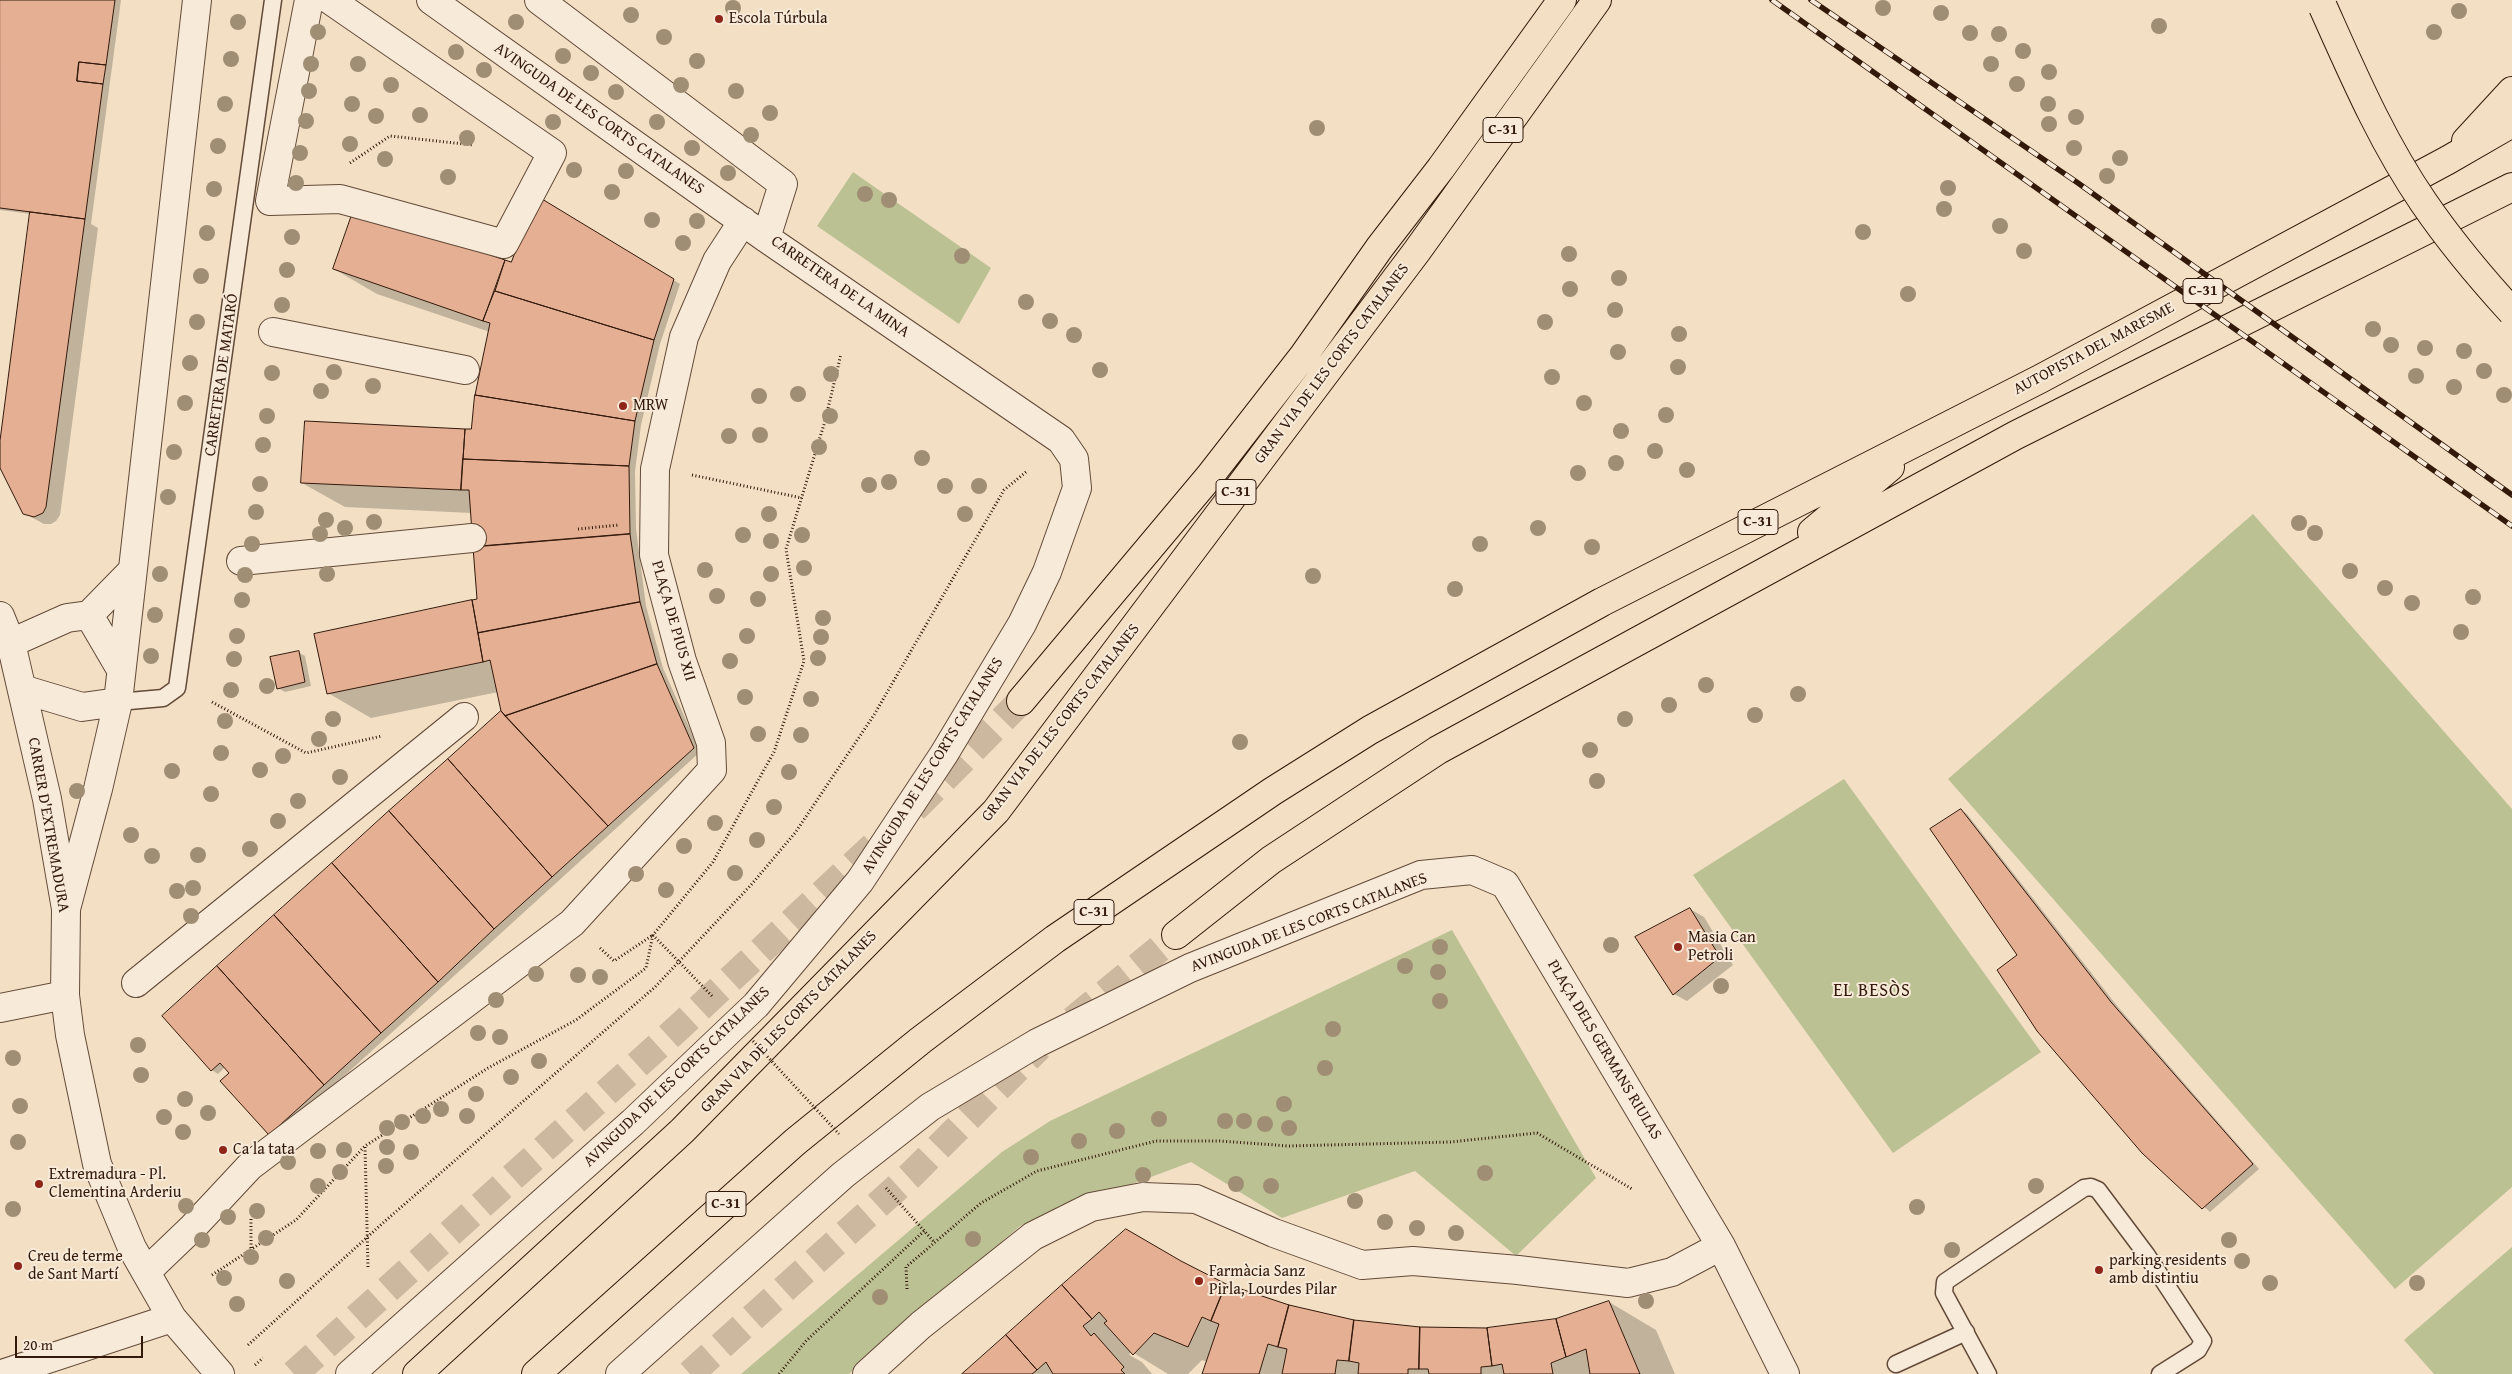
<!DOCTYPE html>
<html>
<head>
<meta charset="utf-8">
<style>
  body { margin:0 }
  #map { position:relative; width:2512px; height:1374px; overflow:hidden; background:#f2dfc4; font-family:"Gentium Book Plus",serif }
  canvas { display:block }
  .scale { position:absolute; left:15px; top:1336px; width:128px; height:22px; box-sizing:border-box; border:2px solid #33190a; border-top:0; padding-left:6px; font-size:15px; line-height:18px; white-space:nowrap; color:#33190a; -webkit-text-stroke:4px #f7ead9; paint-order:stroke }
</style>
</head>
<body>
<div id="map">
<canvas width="2512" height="1374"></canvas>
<div class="scale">20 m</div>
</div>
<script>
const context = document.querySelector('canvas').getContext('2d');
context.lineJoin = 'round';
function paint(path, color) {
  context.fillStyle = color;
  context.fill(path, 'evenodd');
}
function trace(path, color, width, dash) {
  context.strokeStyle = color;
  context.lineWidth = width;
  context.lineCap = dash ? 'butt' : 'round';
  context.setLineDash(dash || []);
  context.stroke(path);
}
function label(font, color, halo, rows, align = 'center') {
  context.font = font + ' "Gentium Book Plus",serif';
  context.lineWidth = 4;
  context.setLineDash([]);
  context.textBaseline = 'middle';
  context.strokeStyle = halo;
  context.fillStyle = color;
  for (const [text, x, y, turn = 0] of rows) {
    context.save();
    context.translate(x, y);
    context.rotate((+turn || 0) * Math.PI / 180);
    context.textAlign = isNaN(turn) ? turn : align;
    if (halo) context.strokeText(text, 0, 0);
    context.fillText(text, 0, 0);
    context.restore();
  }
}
paint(new Path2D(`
  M853,172L991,268L959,324L817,226Z
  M2253,514L2512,809V1187L2395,1289L1948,779Z
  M1844,779L2041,1052L1893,1153L1693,875Z
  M1452,930L1596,1178L1516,1256L1415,1171L1282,1218L1191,1162L1020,1226L849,1374H741L1002,1152L1050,1121Z
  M2512,1247V1374H2434L2404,1340Z`), '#bcc193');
paint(new Path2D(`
  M0,0H121L91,224L98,228L60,515L56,521L51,524H44L24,513L0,465V450L31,214L0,210Z
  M537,198L680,284L660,344L641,425L635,471L636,529L646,606L663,668L700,752L276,1138L225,1067L218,1074L212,1070L502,711L498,692L371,718L328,693L316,635L478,600L472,513L345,507L302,483L472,430L490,332L377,294L334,269L355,210L511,263Z
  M298,652L305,656L311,686L285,692L278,688Z
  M1961,810L1967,814L2118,1007L2259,1169L2210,1212L2143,1152L2019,955Z
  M1690,909L1704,917L1733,965L1687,1001L1674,994Z
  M1189,1266L1226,1285L1289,1307L1354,1321L1411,1328L1487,1329L1556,1320L1609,1302L1656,1330L1675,1374H1203L1207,1362L1202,1360L1188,1374H1168L1132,1352L1129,1354L1131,1356L1142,1362L1152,1374H964Z`), '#0003');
const building = new Path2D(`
  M0,0H115L106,65L79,62L77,81L103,84L85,219L0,208Z
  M79,62L106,65L103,84L77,81Z
  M537,196L674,279L654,340L495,291L505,260L511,262Z
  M354,209L505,260L483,321L333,269Z
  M30,212L85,219L46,507L43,513L34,517L23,514L0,468V441Z
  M495,291L654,340L635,421L475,395L490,323L483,321Z
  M475,395L635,421L629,466L463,459L465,429H471Z
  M305,421L465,429L461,490L301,483Z
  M463,459L629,466L630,534L473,547L469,490H461Z
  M630,534L640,602L478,633L472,600L477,599L473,547Z
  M472,600L483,662L327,694L314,634Z
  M640,602L657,664L505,716L501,711L490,660L483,662L478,633Z
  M299,651L305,682L277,689L270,657Z
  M657,664L694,748L608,826L505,716Z
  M501,711L608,826L552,877L448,759Z
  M448,759L552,877L494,929L389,811Z
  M1961,809L2111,1002L2253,1164L2202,1209L2142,1153L2037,1031L1997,970L2017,955L1930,829Z
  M389,811L494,929L438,982L332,863Z
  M332,863L438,982L381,1033L274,915Z
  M1690,908L1720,957L1673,995L1635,937Z
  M274,915L381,1033L324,1085L217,966Z
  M217,966L324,1085L269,1135L220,1081L229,1073L220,1063L211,1071L162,1016Z
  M1126,1229L1181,1261L1226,1284L1211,1321L1202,1317L1188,1347L1154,1333L1133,1355L1104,1323L1107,1321L1099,1312L1092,1319L1062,1285Z
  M1226,1284L1289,1305L1278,1347L1268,1344L1259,1374H1202L1219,1324L1211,1321Z
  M1062,1285L1092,1319L1083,1326L1091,1336L1094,1333L1124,1367L1121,1370L1125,1374H1053L1046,1362L1037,1370L1006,1335Z
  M1609,1301L1640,1374H1590L1586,1349L1566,1357L1556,1319Z
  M1289,1305L1354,1320L1349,1361L1337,1360L1335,1374H1282L1287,1349L1278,1347Z
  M1556,1319L1566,1357L1551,1363L1553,1374H1504L1502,1364L1492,1366L1487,1328Z
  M1354,1320L1420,1327L1419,1369H1408V1374H1358L1359,1363L1349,1361Z
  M1420,1327L1487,1328L1492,1366L1481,1367V1374H1429L1428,1369H1419Z
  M1006,1335L1037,1370L1032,1374H962Z`);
paint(building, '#e4af93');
trace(building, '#33190a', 1);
trace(new Path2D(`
  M914,809L1021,701
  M1073,1020L1176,935
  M294,1374L677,1029L882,838
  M690,1374L911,1175L1039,1047`), '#ccb79f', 28, [28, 14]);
const lane = new Path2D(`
  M118,702L163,698L177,688L273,0
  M1896,1364L1966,1332
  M1988,1374L1944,1293L1945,1282L2084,1188L2091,1187L2098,1190L2146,1254L2203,1341L2198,1350L2160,1374`);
const street = new Path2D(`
  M309,0L270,201L340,199L504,244L552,153L330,0
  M539,0L783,184L766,238
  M273,332L465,370
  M241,561L472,538
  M89,615L120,668
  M0,616L11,643L47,799L66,909L65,995L70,1035L97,1164L132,1248L172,1318L220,1374
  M11,643L67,618L89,615L132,571
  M22,689L82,707L118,702
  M66,909L98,789L118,702L197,0
  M136,983L464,717
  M0,1008L65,995
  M146,1272L193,1227L250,1166L572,923L712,770L711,743L682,661L654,555L655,469L684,337L717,261L743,221
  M2,1374L172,1318
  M350,1374L633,1122L756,1005L860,881L944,754L1022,624L1047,572L1077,488L1074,459L1061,440L766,238L431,0
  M620,1374L843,1175L930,1107L1037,1043L1190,968L1421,875L1472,870L1505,884L1721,1246L1785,1374
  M867,1374L921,1325L1033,1236L1091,1207L1143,1197L1196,1199L1274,1233L1362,1265L1413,1261L1518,1270L1628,1283L1672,1272L1721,1246`);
const highway = new Path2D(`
  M2466,141L2512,91
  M1812,532L1890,467
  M1021,701L1209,477L1304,355L1380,247L1441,168L1562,0
  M1176,935L1271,860L1438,750L2016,435L2512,187
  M417,1374L682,1131L996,811L1417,251L1597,0
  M536,1374L795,1142L921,1040L1055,939L1273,791L1370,730L1602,602L2040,379L2448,160L2512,123`);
trace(lane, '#634a38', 19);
trace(street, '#634a38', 30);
trace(highway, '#33190a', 30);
trace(new Path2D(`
  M350,163L390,136L473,145
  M692,475L802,498
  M578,529L619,525
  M212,702L306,753L382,736
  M600,948L614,961L653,935
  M712,996L653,935L713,862L765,768L774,752L804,661L786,549L825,421L841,354
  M365,1147L368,1267
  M886,1188L935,1243
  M251,1219V1250
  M212,1275L296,1220L365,1146L488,1068L576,1020L646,968L653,935
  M907,1289L906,1267L981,1203L1037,1171L1156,1141H1220L1288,1146L1450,1142L1537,1133L1632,1189
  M248,1345L384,1222L655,987L751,885L795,833L874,715L1004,490L1026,472
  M255,1365L263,1358
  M779,1374L806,1341L924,1231`), '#33190a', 3, [1, 2.5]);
trace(lane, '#f7ead9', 16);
trace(street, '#f7ead9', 28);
trace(highway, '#f2dfc4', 28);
const rail = new Path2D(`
  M1772,0L2512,526
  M1811,0L2078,183L2512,495`);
trace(rail, '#33190a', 5.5);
trace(rail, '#f7ead9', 4, [11]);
const highwayBridge = new Path2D(`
  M2323,7C2353,74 2382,142 2424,203C2450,241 2481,278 2512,312`);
trace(highwayBridge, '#33190a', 30, []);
trace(new Path2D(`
  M753,1041L839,1134`), '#33190a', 3, [1, 2.5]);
trace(highwayBridge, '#f2dfc4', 28);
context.fillStyle = '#a08e74';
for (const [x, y] of [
  [733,8],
  [1883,8],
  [2459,11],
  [1941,13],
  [631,15],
  [238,22],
  [516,22],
  [2159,26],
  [318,32],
  [2434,32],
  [1970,33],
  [1999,34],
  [664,37],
  [2023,51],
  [456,52],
  [563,56],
  [231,59],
  [697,61],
  [311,64],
  [358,64],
  [1991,64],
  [484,70],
  [2049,72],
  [591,73],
  [2017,84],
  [391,85],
  [681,85],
  [309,91],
  [736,91],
  [616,92],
  [225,104],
  [352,104],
  [2048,104],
  [770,113],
  [420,115],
  [376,116],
  [2076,117],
  [306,121],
  [553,122],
  [657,122],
  [2049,124],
  [1317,128],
  [751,135],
  [467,138],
  [350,144],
  [218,146],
  [692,148],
  [2074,148],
  [300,153],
  [2120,158],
  [385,159],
  [574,170],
  [626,171],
  [728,173],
  [2107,176],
  [448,177],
  [296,183],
  [1948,188],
  [214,189],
  [612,192],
  [865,194],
  [889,200],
  [1944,209],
  [652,220],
  [697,221],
  [2000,226],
  [1863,232],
  [207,233],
  [292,237],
  [683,243],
  [2024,251],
  [1569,254],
  [962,256],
  [287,270],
  [201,276],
  [1619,278],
  [1570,289],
  [1908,294],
  [1026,302],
  [282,305],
  [1615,310],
  [1050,321],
  [197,322],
  [1545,322],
  [2373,329],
  [1679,334],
  [1074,335],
  [2391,345],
  [2425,348],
  [2464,351],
  [1618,352],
  [190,363],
  [1678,367],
  [1100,370],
  [2484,371],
  [334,372],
  [272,373],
  [831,374],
  [2416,376],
  [1552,377],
  [373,386],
  [2454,387],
  [321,391],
  [798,394],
  [2504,395],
  [759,396],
  [185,403],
  [1584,403],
  [1666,415],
  [267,416],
  [830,416],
  [1621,431],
  [760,435],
  [729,436],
  [263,445],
  [819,447],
  [1655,451],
  [174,452],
  [922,458],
  [1616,463],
  [1687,470],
  [1578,473],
  [889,482],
  [260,484],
  [869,485],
  [945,486],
  [979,486],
  [168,497],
  [256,512],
  [769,514],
  [965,514],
  [326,520],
  [374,522],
  [2299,523],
  [345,528],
  [1538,528],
  [2315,533],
  [320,534],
  [743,535],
  [802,535],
  [771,541],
  [252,544],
  [1480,544],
  [1592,547],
  [804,568],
  [705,570],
  [2350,571],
  [160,574],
  [327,574],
  [771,574],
  [245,575],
  [1313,576],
  [2385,588],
  [1455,589],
  [717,596],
  [2473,597],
  [758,599],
  [242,600],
  [2412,603],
  [155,615],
  [823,618],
  [2461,632],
  [237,636],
  [747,636],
  [821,637],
  [151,656],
  [818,658],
  [234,659],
  [730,661],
  [1706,685],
  [267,686],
  [231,690],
  [1798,694],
  [745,697],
  [811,699],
  [1669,705],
  [1755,715],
  [333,719],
  [1625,719],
  [225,721],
  [758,734],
  [801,735],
  [319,739],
  [1240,742],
  [1590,750],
  [221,753],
  [283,756],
  [260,770],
  [172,771],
  [789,772],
  [340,777],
  [1597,781],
  [77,791],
  [211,794],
  [298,801],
  [774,807],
  [278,821],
  [715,823],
  [131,835],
  [757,840],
  [684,846],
  [250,849],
  [198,855],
  [152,856],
  [735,873],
  [636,874],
  [193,888],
  [666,890],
  [177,891],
  [191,916],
  [1611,945],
  [1440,947],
  [1405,966],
  [1438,972],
  [536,974],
  [578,975],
  [600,977],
  [1721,986],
  [496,1000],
  [1440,1001],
  [1333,1029],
  [478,1033],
  [500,1037],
  [138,1045],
  [13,1058],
  [539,1061],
  [1325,1068],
  [141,1075],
  [511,1077],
  [476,1094],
  [185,1099],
  [1284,1104],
  [20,1106],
  [441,1109],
  [208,1113],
  [423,1116],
  [467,1116],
  [164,1117],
  [1159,1119],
  [1225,1121],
  [1244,1121],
  [402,1122],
  [1265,1124],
  [387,1128],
  [1289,1128],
  [1117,1131],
  [183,1132],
  [1079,1141],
  [18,1142],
  [387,1147],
  [344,1150],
  [318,1151],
  [411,1152],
  [1031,1157],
  [288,1162],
  [386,1166],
  [340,1172],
  [1485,1173],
  [1143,1175],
  [1236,1184],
  [318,1186],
  [1271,1186],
  [2036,1186],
  [1355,1201],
  [186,1206],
  [1917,1207],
  [13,1209],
  [257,1211],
  [228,1217],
  [1385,1222],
  [1417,1228],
  [1456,1233],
  [266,1238],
  [973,1239],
  [202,1240],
  [2229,1240],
  [1952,1250],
  [251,1257],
  [2242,1261],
  [224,1278],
  [287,1281],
  [2270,1283],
  [2417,1283],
  [880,1297],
  [1646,1301],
  [237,1304]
]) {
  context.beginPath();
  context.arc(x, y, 8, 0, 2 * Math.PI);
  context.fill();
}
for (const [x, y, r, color] of [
  [719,19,5,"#8f2418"],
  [623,406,5,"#8f2418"],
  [1678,947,5,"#8f2418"],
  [223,1150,5,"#8f2418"],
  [39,1184,5,"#8f2418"],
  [18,1266,5,"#8f2418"],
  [2099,1270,5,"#8f2418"],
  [1199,1281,5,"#8f2418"]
]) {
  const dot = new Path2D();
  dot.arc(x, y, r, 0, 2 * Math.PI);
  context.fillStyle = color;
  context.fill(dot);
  trace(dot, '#f7ead9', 2);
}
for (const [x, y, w] of [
  [1503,130,40],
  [2203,291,40],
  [1236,492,40],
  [1758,522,40],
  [1094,912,40],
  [726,1204,40]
]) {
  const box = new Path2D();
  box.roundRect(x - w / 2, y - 12.5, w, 25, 4);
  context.fillStyle = '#f7ead9';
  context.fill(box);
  trace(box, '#33190a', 1);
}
label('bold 15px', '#33190a', null, [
  ["C-31",1503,130],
  ["C-31",2203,291],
  ["C-31",1236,492],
  ["C-31",1758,522],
  ["C-31",1094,912],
  ["C-31",726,1204]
]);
label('16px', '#33190a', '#f7ead9', [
  ["Escola Túrbula",729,19],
  ["MRW",633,406],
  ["Masia Can",1688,938],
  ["Petroli",1688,956],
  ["Ca la tata",233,1150],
  ["Extremadura - Pl.",49,1175],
  ["Clementina Arderiu",49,1193],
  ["Creu de terme",28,1257],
  ["de Sant Martí",28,1275],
  ["parking residents",2109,1261],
  ["amb distintiu",2109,1279],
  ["Farmàcia Sanz",1209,1272],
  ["Pirla, Lourdes Pilar",1209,1290]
], 'left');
label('16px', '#33190a', '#f7ead9', [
  ["AVINGUDA DE LES CORTS CATALANES",599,119,35],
  ["CARRETERA DE LA MINA",840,287,35],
  ["AUTOPISTA DEL MARESME",2094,349,-28],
  ["GRAN VIA DE LES CORTS CATALANES",1332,364,-53],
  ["CARRETERA DE MATARÓ",222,375,-82],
  ["PLAÇA DE PIUS XII",673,621,74],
  ["GRAN VIA DE LES CORTS CATALANES",1061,723,-52],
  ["AVINGUDA DE LES CORTS CATALANES",933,766,-58],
  ["CARRER D'EXTREMADURA",48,825,80],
  ["AVINGUDA DE LES CORTS CATALANES",1309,923,-21],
  ["GRAN VIA DE LES CORTS CATALANES",789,1022,-46],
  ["PLAÇA DELS GERMANS RIULAS",1604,1050,59],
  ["AVINGUDA DE LES CORTS CATALANES",677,1077,-44]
]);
context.letterSpacing = '1px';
label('18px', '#33190a', '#f7ead9', [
  ["EL BESÒS",1872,991]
]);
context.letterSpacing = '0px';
</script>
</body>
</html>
